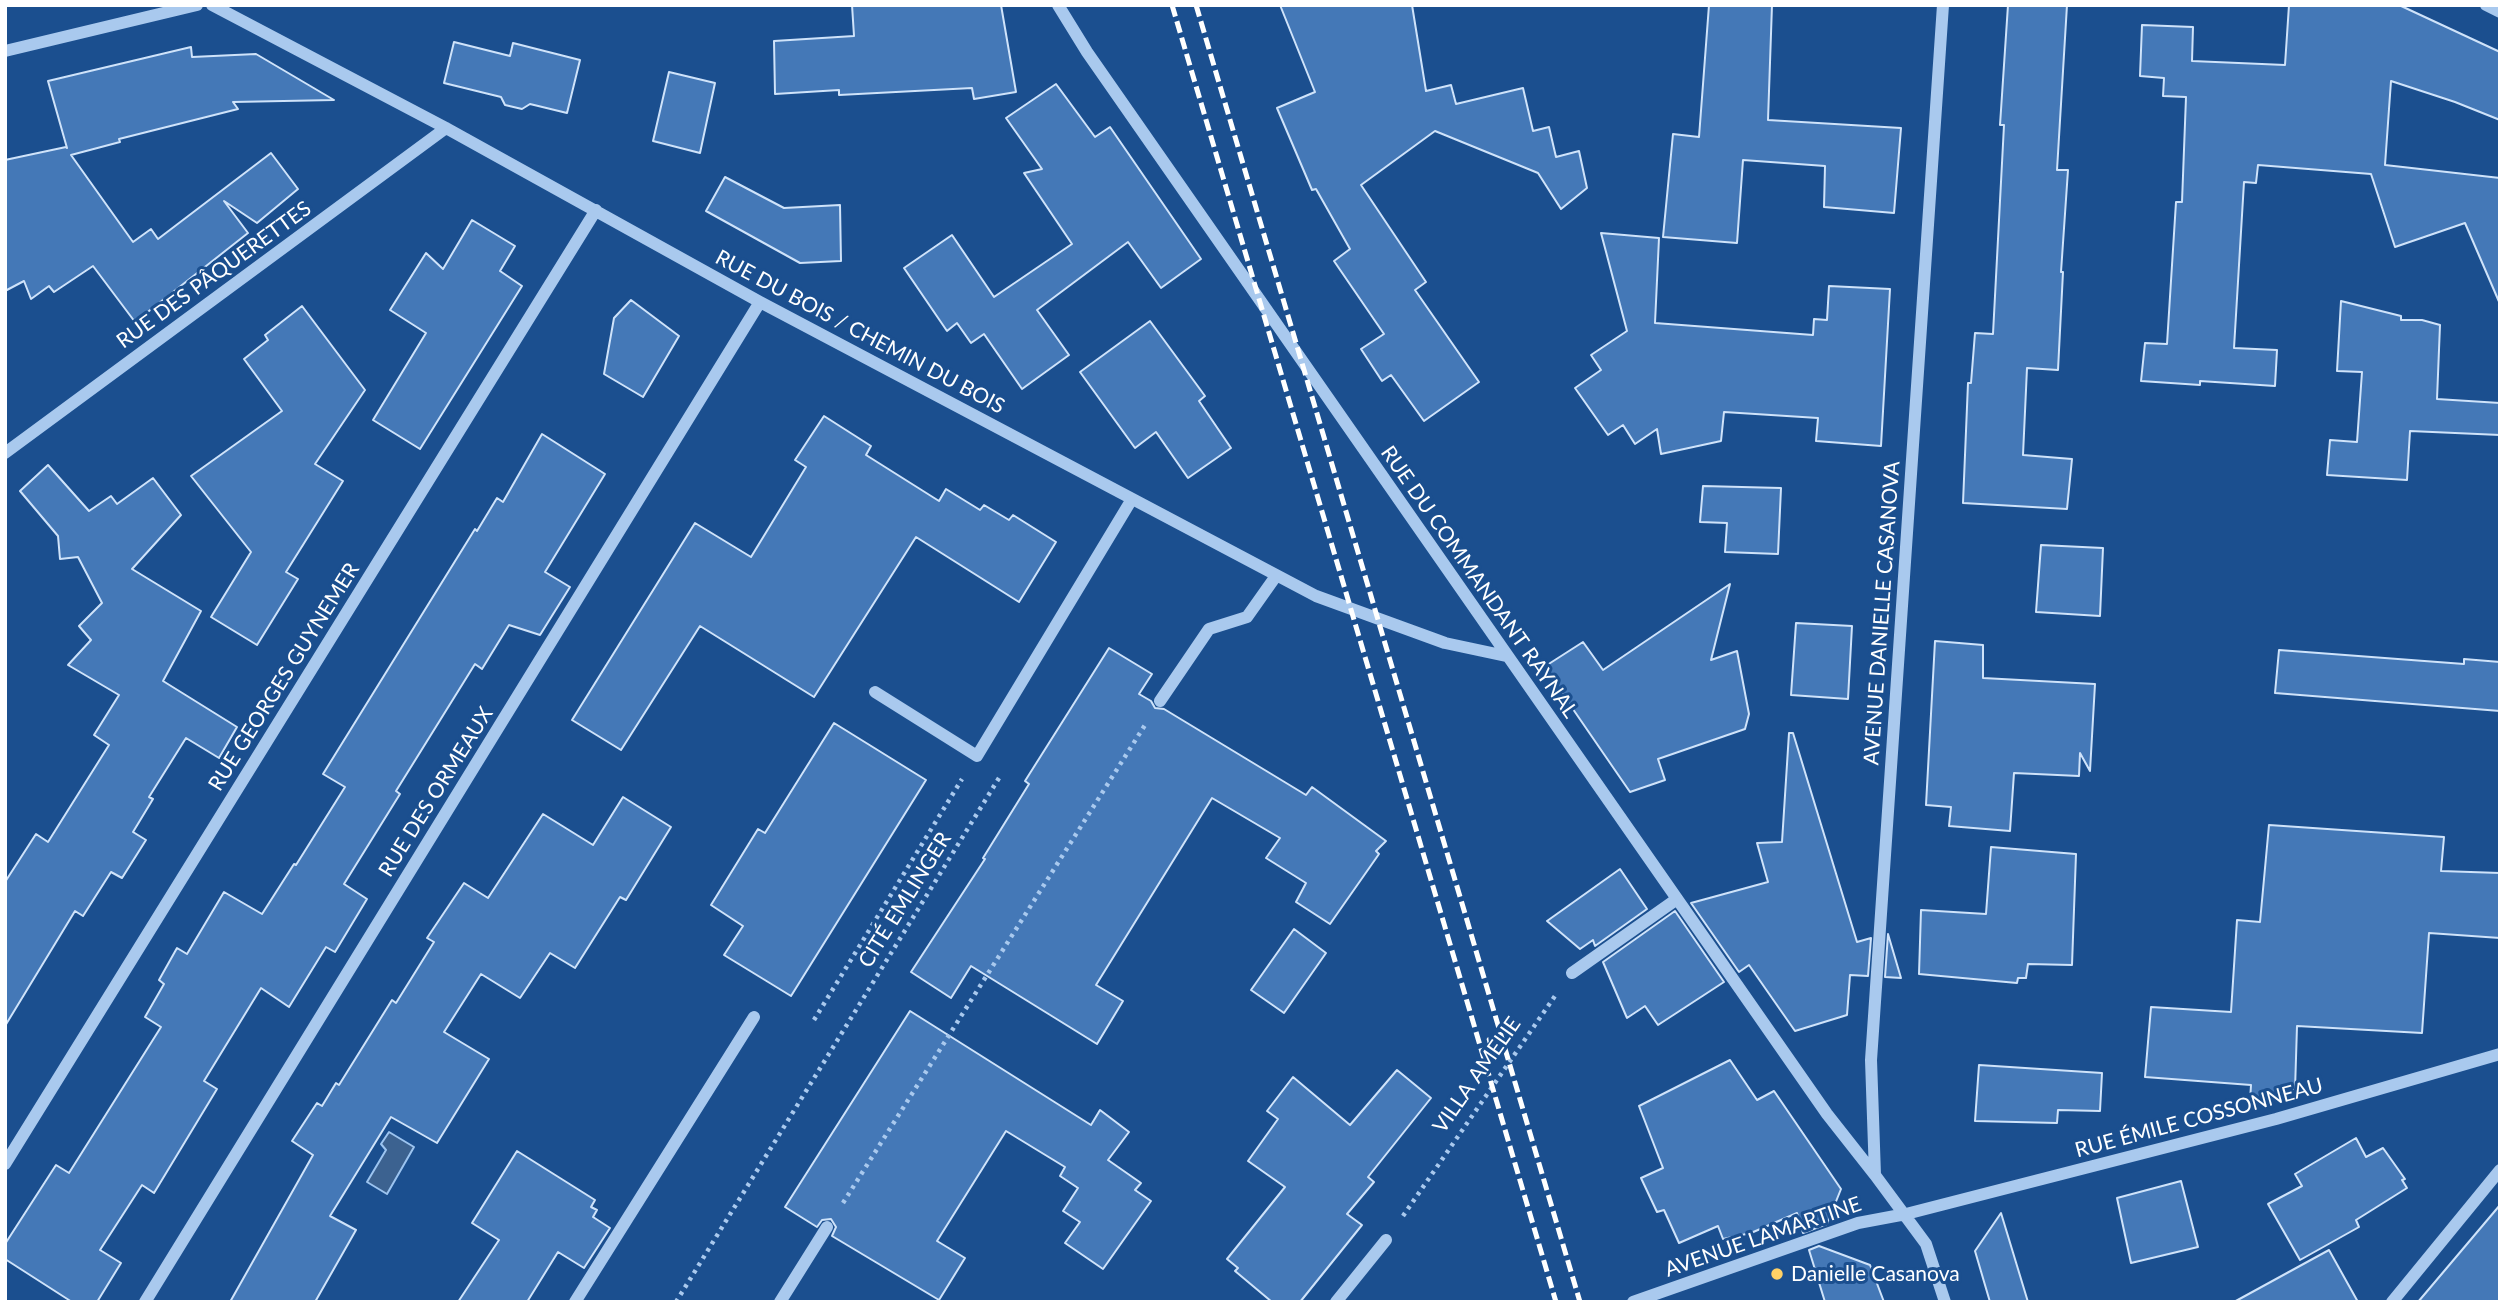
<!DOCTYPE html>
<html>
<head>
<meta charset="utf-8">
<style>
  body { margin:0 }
  #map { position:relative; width:2505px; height:1307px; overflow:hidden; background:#1b4f8f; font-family:Lato,sans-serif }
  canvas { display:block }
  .frame { position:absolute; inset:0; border:7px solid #fff; pointer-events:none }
</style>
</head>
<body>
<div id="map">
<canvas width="2505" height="1307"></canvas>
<div class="frame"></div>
</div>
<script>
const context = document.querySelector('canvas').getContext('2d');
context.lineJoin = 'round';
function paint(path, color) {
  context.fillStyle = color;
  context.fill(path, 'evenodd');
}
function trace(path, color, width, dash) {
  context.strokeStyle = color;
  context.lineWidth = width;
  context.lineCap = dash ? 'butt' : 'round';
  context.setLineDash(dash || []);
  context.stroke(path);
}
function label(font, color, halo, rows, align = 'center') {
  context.font = font + ' Lato,sans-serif';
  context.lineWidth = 6;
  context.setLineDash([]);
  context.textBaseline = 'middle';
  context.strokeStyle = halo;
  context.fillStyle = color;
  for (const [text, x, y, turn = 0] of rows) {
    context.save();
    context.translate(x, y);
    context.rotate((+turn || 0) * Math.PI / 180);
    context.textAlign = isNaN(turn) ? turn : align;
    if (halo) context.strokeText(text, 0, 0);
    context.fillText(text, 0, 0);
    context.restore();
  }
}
const water = new Path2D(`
  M389,1132L414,1147L387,1194L367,1182L386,1150L381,1144Z`);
paint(water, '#3c6290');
trace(water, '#9cc4f0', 2);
const building = new Path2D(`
  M852,5H1001L1016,92L974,99L972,88L839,95V90L775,94L774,41L854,36Z
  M1280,5H1412L1426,91L1451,85L1456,104L1523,88L1533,131L1549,127L1556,157L1579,151L1587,188L1561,209L1538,173L1435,131L1361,185L1426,282L1415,290L1479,382L1424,421L1391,375L1382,381L1361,349L1384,334L1334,261L1350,249L1316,189L1312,190L1277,108L1315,92Z
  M1709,5H1772L1768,120L1901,128L1894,213L1824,207L1825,166L1743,160L1737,243L1663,237L1673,134L1699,137Z
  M2008,5H2067L2057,170H2068L2061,272H2063L2058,370L2027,368L2023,455L2072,459L2067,509L1963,503L1968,383H1971L1975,333L1993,334L2004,125H2000Z
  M2289,5H2399L2500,52V120L2455,102L2391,81L2385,165L2500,178V304L2465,223L2395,247L2371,174L2258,165L2256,183L2244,182L2234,348L2277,350L2275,386L2200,381V385L2141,381L2145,343L2167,344L2176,202H2182L2186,97L2163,96L2164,78L2140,76L2142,25L2193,27L2192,61L2285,65Z
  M454,42L510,56L513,43L580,60L567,113L530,104L522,109L505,105L501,97L444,83Z
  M191,47L192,57L256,54L334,100L233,102L238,109L119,139L120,142L71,155L133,242L151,229L158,239L271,153L298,189L257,223L224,201L248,233L135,322L93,266L54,292L49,286L31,299L24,281L5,291V160L66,147L67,148L48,81Z
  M669,72L715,83L700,153L653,141Z
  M1056,84L1095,137L1110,127L1201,259L1161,288L1128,242L1037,310L1069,355L1022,389L984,334L971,343L957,323L947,331L904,268L952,235L994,297L1072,244L1024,173L1042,169L1006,118Z
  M725,177L784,208L840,205L841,261L800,263L706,211Z
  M472,220L515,246L500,271L522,286L420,449L373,420L426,333L390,310L426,253L443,269Z
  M1601,233L1659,238L1655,323L1813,335L1814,319L1827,320L1829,286L1890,289L1881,446L1816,441L1818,418L1724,412L1721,441L1661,454L1657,429L1635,444L1623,425L1608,435L1575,388L1601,370L1591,355L1627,331Z
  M631,300L679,336L643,397L604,374L614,318Z
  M2341,301L2401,316V320H2422L2440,325L2437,399L2500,403V435L2410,431L2407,480L2327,475L2330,440L2357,442L2362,372L2337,371Z
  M302,306L365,390L315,464L343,481L286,572L298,579L257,645L211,617L251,552L191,476L282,411L244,359L268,340L265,335Z
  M1150,321L1205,396L1199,401L1231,448L1188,478L1156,432L1135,448L1080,372Z
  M824,416L871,446L866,455L939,501L946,489L980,510L984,505L1009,520L1013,515L1056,542L1019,602L916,537L814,697L700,626L621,750L572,720L695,523L751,557L806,467L795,460Z
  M542,434L605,474L545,572L570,587L540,635L509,625L482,669L475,664L396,791L400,794L344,884L367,899L335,952L326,947L289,1007L261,988L204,1081L217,1089L154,1193L142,1185L100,1250L121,1263L97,1302H72L5,1259V1244L56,1165L69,1173L161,1027L145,1017L164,984L159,980L177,948L187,954L224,892L262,914L294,864L296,865L345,787L323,774L475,529L477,531L497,498L503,502Z
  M48,465L89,511L111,496L117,504L153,478L181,515L132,569L201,611L163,681L237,727L219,758L186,738L149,797L153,799L133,832L146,840L122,878L111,872L83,916L75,911L5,1026V882L36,834L48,842L109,745L94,735L119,695L68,665L91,640L79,626L102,603L78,557L60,559L58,536L20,491Z
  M1703,486L1781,488L1778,554L1725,552L1727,523L1700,522Z
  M2041,545L2103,548L2100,616L2036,612Z
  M1730,584L1711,660L1737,651L1749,714L1745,729L1658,759L1665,780L1630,792L1544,667L1583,642L1603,670Z
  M1796,623L1852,626L1848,699L1791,695Z
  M1935,641L1983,645V678L2095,684L2090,771L2080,753L2079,776L2014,773L2010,831L1949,826L1951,807L1926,805Z
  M1109,648L1152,674L1139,694L1151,701L1155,708L1164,709L1306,795L1312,787L1386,841L1376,851L1379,854L1330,924L1296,902L1306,883L1266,858L1280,838L1212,798L1096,985L1123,1001L1097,1044L971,966L951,998L911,972L985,859L983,858L1029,784L1025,781Z
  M2279,650L2464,664V659L2500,662V711L2275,693Z
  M834,723L926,780L791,996L724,955L743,926L711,905L758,829L765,833Z
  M1789,733H1793L1857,942L1871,938L1868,976L1850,975L1847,1015L1795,1031L1749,965L1739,972L1691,903L1768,882L1757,843L1782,842Z
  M623,797L671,827L626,900L620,897L575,968L550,953L520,998L481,974L444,1032L489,1059L437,1143L391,1117L330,1216L356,1230L315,1302H230L313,1155L292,1141L317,1103L322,1106L336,1083L339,1085L392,1000L396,1003L434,942L427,938L464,883L488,898L543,814L593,845Z
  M2269,825L2444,837L2441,871L2500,873V938L2429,933L2422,1033L2297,1026L2295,1090L2250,1101L2251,1085L2145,1077L2151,1007L2231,1012L2237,920L2260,922Z
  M1991,847L2076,854L2072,965L2028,964L2026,978H2018L2017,983L1919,974L1921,910L1986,914Z
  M1620,869L1647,909L1595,946L1593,940L1580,949L1547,921Z
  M1675,911L1724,982L1658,1025L1645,1006L1627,1018L1603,962Z
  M1294,929L1326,953L1284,1013L1251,990Z
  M1888,934L1901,978L1885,977Z
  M910,1011L1091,1125L1100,1110L1129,1132L1108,1160L1141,1183L1135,1190L1151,1201L1103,1269L1065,1243L1080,1222L1063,1211L1078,1188L1060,1176L1065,1167L1006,1131L937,1241L965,1258L939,1300L832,1236L836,1227L831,1219L822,1220L817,1227L785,1207Z
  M1730,1060L1757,1100L1774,1091L1841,1189L1827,1224L1803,1233L1797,1213L1751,1233L1723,1239L1718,1226L1679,1243L1664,1210L1657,1212L1641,1178L1663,1168L1639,1106Z
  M1979,1065L2102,1073L2100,1111L2058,1110L2057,1123L1975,1121Z
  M1397,1070L1431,1098L1368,1177L1374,1182L1347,1214L1362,1225L1300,1302H1272L1235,1271L1238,1268L1227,1259L1285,1187L1248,1161L1278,1119L1267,1111L1293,1077L1350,1125Z
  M2356,1138L2366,1157L2383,1148L2405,1179L2402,1180L2407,1188L2356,1220L2359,1227L2300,1260L2268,1204L2302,1186L2295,1174Z
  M517,1151L595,1200L591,1207L597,1210L593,1217L610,1228L584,1268L558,1252L527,1302H458L499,1240L472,1223Z
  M2181,1181L2198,1247L2131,1263L2117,1198Z
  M2500,1205V1302H2418Z
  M2001,1213L2028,1302H1990L1975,1251Z
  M1819,1246L1870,1265L1884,1302H1825L1809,1250Z
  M2329,1250L2358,1302H2234Z`);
paint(building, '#4478b7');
trace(building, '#cfe3fa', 2);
trace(new Path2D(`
  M814,1020L962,779
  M843,1203L1145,725
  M1403,1216L1555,996
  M676,1302L999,778`), '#a9c9ee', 4.5, [3.5, 5]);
trace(new Path2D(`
  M212,5L446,128L760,302L1316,596L1445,643L1506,656
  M1058,5L1087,52L1827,1114L1875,1175
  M1943,5L1871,1060L1875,1175L1926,1244L1945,1302
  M2486,5L2500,12
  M5,51L197,5
  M5,453L446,128
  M875,692L977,756L1132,499
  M1160,701L1209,629L1247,617L1276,576
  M1572,973L1677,899
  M5,1164L596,210
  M145,1302L760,302
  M575,1302L754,1017
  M780,1302L827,1227
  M1336,1302L1386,1240
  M1633,1302L1858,1223L1906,1214L2276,1119L2500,1054
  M2392,1302L2500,1170`), '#a9c9ee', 12);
trace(new Path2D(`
  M1172,5L1556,1302
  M1196,5L1580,1302`), '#fff', 5, [12, 5]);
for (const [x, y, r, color] of [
  [1777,1274,7,"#ffd166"]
]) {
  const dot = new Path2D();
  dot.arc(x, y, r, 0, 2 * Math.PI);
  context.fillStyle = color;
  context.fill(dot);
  trace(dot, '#1b4f8f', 2.5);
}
label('21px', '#fff', '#1b4f8f', [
  ["RUE DES PÂQUERETTES",214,275,-36],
  ["RUE DU BOIS / CHEMIN DU BOIS",860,332,28],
  ["RUE DU COMMANDANT RAYNAL",1479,582,55],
  ["AVENUE DANIELLE CASANOVA",1882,613,-86],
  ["RUE GEORGES GUYNEMER",284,677,-58],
  ["RUE DES ORMEAUX",436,792,-58],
  ["CITÉ EMLINGER",905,900,-58],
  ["VILLA AMÉLIE",1477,1075,-55],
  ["RUE ÉMILE COSSONNEAU",2199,1118,-15],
  ["AVENUE LAMARTINE",1763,1237,-19]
]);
label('21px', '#fff', '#1b4f8f', [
  ["Danielle Casanova",1791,1274]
], 'left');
</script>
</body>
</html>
